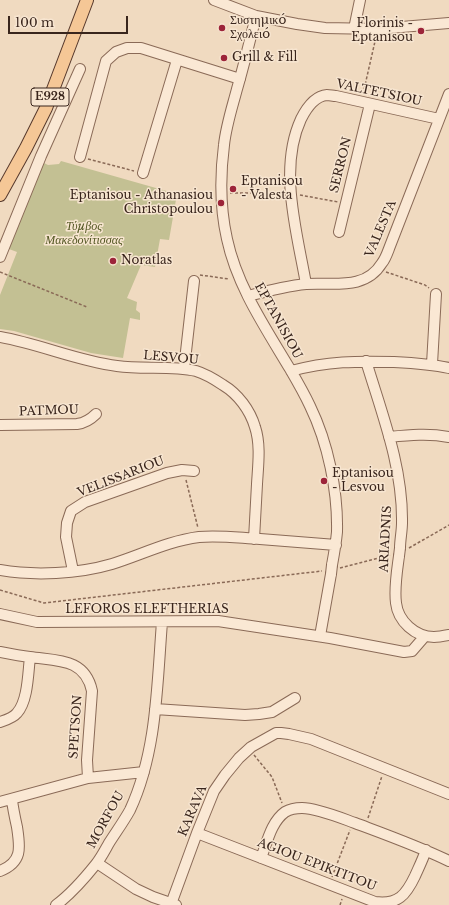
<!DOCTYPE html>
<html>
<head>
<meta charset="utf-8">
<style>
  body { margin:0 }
  #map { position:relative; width:449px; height:905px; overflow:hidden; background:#f0dac0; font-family:"Libre Baskerville",serif }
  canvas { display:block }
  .scale { position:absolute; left:8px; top:16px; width:120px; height:18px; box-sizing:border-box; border:2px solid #39251c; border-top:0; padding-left:5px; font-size:12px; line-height:14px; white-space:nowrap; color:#39251c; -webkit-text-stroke:3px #f7e5d0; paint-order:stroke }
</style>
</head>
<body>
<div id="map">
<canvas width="449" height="905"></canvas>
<div class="scale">100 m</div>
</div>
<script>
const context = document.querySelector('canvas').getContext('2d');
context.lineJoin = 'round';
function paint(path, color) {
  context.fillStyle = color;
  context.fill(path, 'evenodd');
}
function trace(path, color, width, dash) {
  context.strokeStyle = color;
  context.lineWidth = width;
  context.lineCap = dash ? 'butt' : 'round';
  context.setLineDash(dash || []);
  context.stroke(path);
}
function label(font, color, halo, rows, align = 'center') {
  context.font = font + ' "Libre Baskerville",serif';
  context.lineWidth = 3;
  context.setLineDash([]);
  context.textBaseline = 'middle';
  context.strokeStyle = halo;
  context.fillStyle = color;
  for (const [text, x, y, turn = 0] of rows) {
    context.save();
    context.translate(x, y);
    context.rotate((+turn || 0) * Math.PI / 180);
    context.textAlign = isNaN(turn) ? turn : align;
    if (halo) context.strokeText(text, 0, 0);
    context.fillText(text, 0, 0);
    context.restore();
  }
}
paint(new Path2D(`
  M61,161L177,194L169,240L160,239L155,267L141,265L127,298L137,302L136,310L140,313V320L130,318L123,358L91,353L14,331L0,329V295L17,252L9,249L44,163L48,165L59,164Z`), '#c3c093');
const minor = new Path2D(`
  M214,0L256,16L297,24L325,28L378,29L449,23
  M256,16C250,40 244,65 237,89C232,108 226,126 224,145C220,176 220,208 227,239C237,286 265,327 290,369C297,381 304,393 310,406C328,443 338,491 337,532C336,543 334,554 332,565
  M354,29L360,0
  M80,157L106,61L116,52L127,48H141L240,79
  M143,173L177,60
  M339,232L370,104
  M0,257L41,156L80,69
  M306,284C297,232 278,169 301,119C306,109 314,96 327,95C330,95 333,96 336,96L439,119
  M248,296C267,291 286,286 306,284C333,282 365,291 382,263C386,258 388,251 390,246L449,94
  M0,337C40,344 77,361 117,366C143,370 170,365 196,371C206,374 214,379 223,385C238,394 250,410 255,427C261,445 258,466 257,484C256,502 255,521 254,539
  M366,361C382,414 403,467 402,523C402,531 400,540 400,548
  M432,364L436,294
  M184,369L194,281
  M291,371C328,361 357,361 394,362C413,363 431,364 449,368
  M0,425L77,424C85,423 90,420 96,414
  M389,437C409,435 429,433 449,437
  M399,556C397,571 394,588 396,603C398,621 415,637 434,637C439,637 444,636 449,635
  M0,570C34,576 78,574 112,564C141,555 168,541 199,537C219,535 240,538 260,539C285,541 310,543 336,545
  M73,571L66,537L67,523L71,511L85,502L167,473L182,470L194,471
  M0,614L37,622L218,621L330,638L404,652L412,651L425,636
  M320,636L331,574
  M0,652C10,654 20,656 30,657C57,661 85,658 92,691L87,760L88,778
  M155,709L245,715L259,714L272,712L295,698
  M0,722C6,720 13,718 17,713C28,701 28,673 30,657
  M0,802L88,778L144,772
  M197,833L375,902C398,905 406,895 415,876C419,867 423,859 426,850
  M261,858C267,843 271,822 285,812C290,809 297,808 302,808C317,808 341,818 355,823C387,835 418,846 449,861
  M97,863L136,889L153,897L176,905
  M0,871C23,862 20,847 17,827C15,818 13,809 12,800
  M171,904L197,833L214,791L225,775L239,758L251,747L276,733H281L289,734L311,739L449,794
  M56,905C71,894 84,879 96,864C101,858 105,850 109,843C116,832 124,821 130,810C157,752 157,685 162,622`);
const major = new Path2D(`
  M0,195L26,148L46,108L87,0`);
trace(minor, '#8a6a57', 12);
trace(major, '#57392c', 14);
trace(new Path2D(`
  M363,94L376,37
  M88,159L134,171
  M230,193H283
  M300,195L338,202
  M0,272L87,307
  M386,272L425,285L429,288
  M200,275L229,279
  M186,480L198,528
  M409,548L449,525
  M340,568L390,555
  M0,590L44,603L322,571
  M254,755L272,777L282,803
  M368,818L382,776
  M332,877L350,830
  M340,905L342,899`), '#8a6a57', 1.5, [3, 2]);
trace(minor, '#fae8d4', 10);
trace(major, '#f5c796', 12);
const minorBridge = new Path2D(`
  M399,556L400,548
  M331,574L332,565`);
trace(minorBridge, '#8a6a57', 12, []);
trace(minorBridge, '#fae8d4', 10);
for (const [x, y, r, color] of [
  [222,28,4,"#9c2439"],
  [421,31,4,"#9c2439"],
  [224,58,4,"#9c2439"],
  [233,189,4,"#9c2439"],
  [221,203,4,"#9c2439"],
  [113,261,4,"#9c2439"],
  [324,481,4,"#9c2439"]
]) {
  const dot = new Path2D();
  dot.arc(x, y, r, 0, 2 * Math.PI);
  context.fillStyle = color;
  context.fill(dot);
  trace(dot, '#f7e5d0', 1.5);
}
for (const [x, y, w] of [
  [50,97,38]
]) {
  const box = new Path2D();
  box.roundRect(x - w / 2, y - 9, w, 18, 3);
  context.fillStyle = '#f7e5d0';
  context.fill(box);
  trace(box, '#39251c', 1);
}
label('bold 11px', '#39251c', null, [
  ["E928",50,97]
]);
label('12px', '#39251c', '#f7e5d0', [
  ["Συστημικó",230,21],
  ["Σχολειó",230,35],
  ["Florinis -",413,24,"right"],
  ["Eptanisou",413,38,"right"],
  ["Grill & Fill",232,58],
  ["Eptanisou",241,182],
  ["- Valesta",241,196],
  ["Eptanisou - Athanasiou",213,196,"right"],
  ["Christopoulou",213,210,"right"],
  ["Noratlas",121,261],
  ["Eptanisou",332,474],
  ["- Lesvou",332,488]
], 'left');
label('12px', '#39251c', '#f7e5d0', [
  ["VALTETSIOU",379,93,12],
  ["SERRON",341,165,-76],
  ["VALESTA",381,229,-67],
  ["EPTANISIOU",278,321,61],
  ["LESVOU",171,358,5],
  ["PATMOU",49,411,-2],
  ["VELISSARIOU",121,477,-21],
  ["ARIADNIS",386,539,-87],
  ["LEFOROS ELEFTHERIAS",147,610],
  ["SPETSON",76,727,-86],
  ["KARAVA",193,811,-67],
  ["MORFOU",106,820,-61],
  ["AGIOU EPIKTITOU",317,865,21]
]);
label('italic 12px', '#525622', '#f7e5d0', [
  ["Τύμβος",84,227],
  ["Μακεδονίτισσας",84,241]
]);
</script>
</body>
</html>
